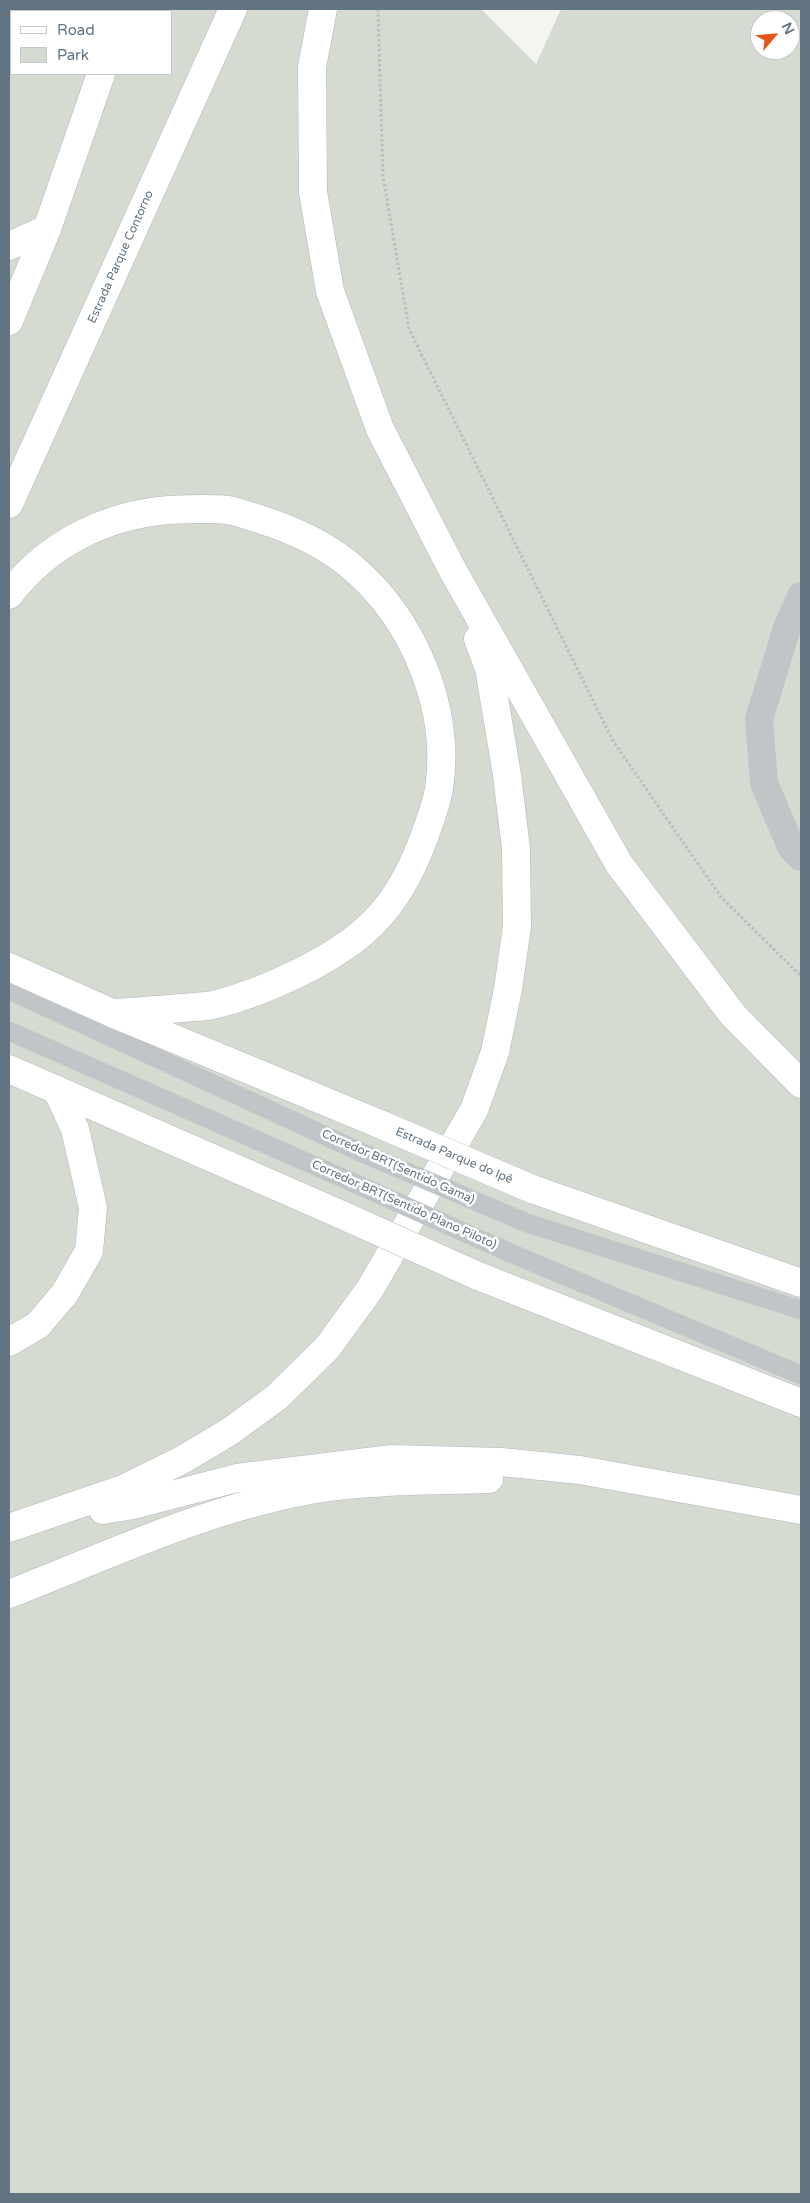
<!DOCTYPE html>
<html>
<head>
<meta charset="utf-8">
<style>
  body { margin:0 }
  #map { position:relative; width:810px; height:2203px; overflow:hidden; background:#f4f4f0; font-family:"Varela Round",sans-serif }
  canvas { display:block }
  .frame { position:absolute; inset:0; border:10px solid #627382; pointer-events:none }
  .legend { position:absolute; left:10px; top:10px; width:162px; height:65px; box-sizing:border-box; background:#fff; border:1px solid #c0c7cd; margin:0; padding:6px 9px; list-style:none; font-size:15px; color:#627382 }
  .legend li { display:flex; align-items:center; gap:10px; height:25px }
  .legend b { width:25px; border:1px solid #c0c7cd }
  .north { position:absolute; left:750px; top:10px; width:50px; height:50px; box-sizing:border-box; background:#fff; border:1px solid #c0c7cd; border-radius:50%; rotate:63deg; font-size:14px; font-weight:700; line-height:20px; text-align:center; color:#627382 }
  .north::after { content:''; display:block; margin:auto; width:18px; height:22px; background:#e7551d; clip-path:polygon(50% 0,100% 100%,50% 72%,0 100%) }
</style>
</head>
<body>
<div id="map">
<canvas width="810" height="2203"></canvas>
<div class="frame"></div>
<ul class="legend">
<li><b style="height:6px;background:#fff"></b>Road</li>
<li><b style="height:14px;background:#d5dbd1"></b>Park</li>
</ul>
<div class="north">N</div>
</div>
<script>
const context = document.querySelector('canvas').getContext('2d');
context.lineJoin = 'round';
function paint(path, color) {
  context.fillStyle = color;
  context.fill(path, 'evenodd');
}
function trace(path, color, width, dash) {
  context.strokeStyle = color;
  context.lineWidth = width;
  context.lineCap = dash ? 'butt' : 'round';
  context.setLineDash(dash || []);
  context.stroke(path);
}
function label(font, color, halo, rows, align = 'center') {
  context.font = font + ' "Varela Round",sans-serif';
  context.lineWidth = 5;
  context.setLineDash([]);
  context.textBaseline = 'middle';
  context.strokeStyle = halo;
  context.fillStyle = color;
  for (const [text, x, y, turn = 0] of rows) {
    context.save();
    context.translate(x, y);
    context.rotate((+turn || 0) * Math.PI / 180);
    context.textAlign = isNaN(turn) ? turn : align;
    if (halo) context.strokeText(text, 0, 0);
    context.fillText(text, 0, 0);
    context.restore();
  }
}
paint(new Path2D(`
  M9,9H481L536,64L561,9H801V2194H9ZM11,11H171V74H11ZM760,20H790V50H760Z`), '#d5dbd1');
const primary = new Path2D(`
  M9,967L112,1013L382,1125
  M9,1069L342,1215
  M532,1189L801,1283
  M478,1276L801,1403`);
const trunk = new Path2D(`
  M323,9L312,67L313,192L330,291L380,429L452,569L619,864L733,1015L801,1084
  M122,11L123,9
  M9,246L47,229
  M9,321L47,229L101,74
  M9,504L233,9
  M9,595C47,544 106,515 169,510C188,509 209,508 228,510C243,513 259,519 274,524C302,534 330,548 353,568C414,620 451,709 439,789C436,805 430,821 425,835C413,868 398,898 374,922C338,959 263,993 213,1005C203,1007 192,1007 181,1008C158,1010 135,1012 112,1013
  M9,1342L38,1325L65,1293L89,1251L93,1208L75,1129L57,1090
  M103,1510L133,1505L237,1478L392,1459L501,1462L580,1470L801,1510
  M9,1528L123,1489L182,1460L229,1432L277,1397L327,1348L370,1289L474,1110L495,1052L508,989L517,926L516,849L507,775L489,668L478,639
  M9,1594C109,1555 214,1505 322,1488C377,1480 433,1481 489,1479`);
trace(primary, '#b4b8bc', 29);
trace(trunk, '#b4b7ba', 29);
trace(new Path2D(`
  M378,9L383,176L409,329L613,741L721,897L801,976`), '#bbbdbf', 3, [2.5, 2.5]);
trace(new Path2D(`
  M9,990L367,1155
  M9,1031L354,1183
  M527,1223L801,1310
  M508,1252L801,1375`), '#c1c5c8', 19);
trace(new Path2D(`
  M801,596L787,628L759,719L764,783L791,847L801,857`), '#c1c5c8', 28);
trace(primary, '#fff', 28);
trace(trunk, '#fff', 28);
const primaryBridge = new Path2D(`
  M382,1125L532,1189
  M342,1215L478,1276`);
trace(primaryBridge, '#b4b8bc', 29, []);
trace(new Path2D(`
  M367,1155L527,1223
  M354,1183L508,1252`), '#c1c5c8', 19);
trace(primaryBridge, '#fff', 28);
label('12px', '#627382', '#fff', [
  ["Estrada Parque Contorno",121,257,-66],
  ["Estrada Parque do Ipê",454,1156,23],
  ["Corredor BRT(Sentido Gama)",398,1167,24],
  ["Corredor BRT(Sentido Plano Piloto)",404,1205,24]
]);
</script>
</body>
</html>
